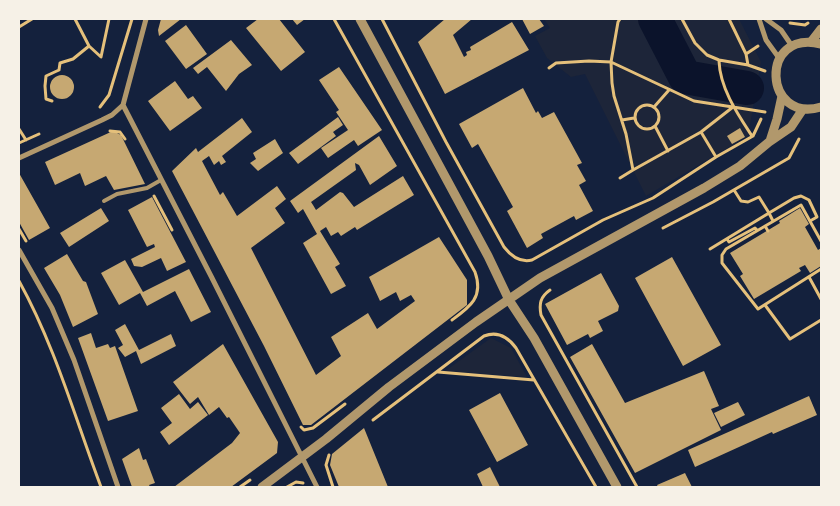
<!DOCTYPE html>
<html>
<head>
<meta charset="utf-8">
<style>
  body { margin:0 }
  #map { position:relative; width:840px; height:506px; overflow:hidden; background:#14213d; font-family:"Roboto Condensed",sans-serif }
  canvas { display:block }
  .frame { position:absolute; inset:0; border:20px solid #f6f1e7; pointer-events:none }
</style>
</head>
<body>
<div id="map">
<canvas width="840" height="506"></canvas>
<div class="frame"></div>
</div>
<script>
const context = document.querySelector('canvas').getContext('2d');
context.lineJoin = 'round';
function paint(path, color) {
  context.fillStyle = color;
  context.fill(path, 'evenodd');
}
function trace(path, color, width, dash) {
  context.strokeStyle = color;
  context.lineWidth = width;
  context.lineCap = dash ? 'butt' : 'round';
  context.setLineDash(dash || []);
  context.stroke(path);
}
paint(new Path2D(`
  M544,19H739L761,62L748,136L646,196L585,74L571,77L547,58L535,36L550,28Z
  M491,338L511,348L527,377L445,371Z`), '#1d2539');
trace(new Path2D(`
  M655,19L685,77L747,88`), '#0b132b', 34);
paint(new Path2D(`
  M161,19H181L159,36L158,30Z
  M258,19H279L305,52L281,71L246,28Z
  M292,19H305L297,25Z
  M445,19H472L453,35L464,57L467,55L466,52L471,50L470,47L512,22L529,50L445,94L418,42Z
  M522,19H539L544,26L530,34Z
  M186,25L207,54L186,69L165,41Z
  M231,40L252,65L239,74L226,91L207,67L198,74L193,68Z
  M339,67L382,130L358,146L354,140L328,158L321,148L348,130L336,112L339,110L319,80Z
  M50 87a12 12 0 1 1 24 0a12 12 0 1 1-24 0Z
  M175,81L188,99L193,96L202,108L170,131L148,101Z
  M523,88L536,113L538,111L542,118L554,112L582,163L577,165L586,181L579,185L593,211L576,220L574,216L541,234L543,238L527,248L507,211L513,207L478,144L472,148L459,124Z
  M338,117L343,125L333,132L336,136L298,164L289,153Z
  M242,118L252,132L222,156L226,162L221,165L219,161L214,165L209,156L202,161L220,195L223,192L237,216L277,186L286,199L275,208L285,223L251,248L316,375L341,356L331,337L368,313L377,329L415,301L411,295L400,301L396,292L380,301L369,277L439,237L467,280V305L311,425H303L264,346L172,171L196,148L198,152Z
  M740,128L745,137L732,144L727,136Z
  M113,131L121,135L145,184L114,190L106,176L85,186L80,173L55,185L45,162Z
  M379,136L397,166L370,185L359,165L355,163L356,170L311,202L313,205L316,210L340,192L343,193L354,207L403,176L414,195L357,230L355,227L341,236L338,232L331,236L326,227L320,231L340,264L335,267L346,286L331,294L303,243L317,234L303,209L298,213L290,201Z
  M275,139L283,153L258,171L250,163L256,159L253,153Z
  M19,173L50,228L29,240L19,222Z
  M152,197L186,262L167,271L161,258L142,267L134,266L131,259L155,247L154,244L147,247L128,210Z
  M101,208L109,221L69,247L60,233Z
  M800,208L809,224L805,227L818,250L821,248V266L810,273L805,265L799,268L801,271L754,299L740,276L743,274L730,253L780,223L779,221Z
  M67,254L83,281L86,282L98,314L73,327L60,295L44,268Z
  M672,257L721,345L683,366L635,278Z
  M125,260L143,292L189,269L211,312L191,322L175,291L147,306L140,293L119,305L101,273Z
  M601,273L619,306L618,311L598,321L603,331L590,338L588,334L567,345L545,304Z
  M125,324L139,350L171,334L176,346L141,364L136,351L125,357L118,348L123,345L115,330Z
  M91,333L96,348L108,344L110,348L115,346L138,411L108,421L78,338Z
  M223,344L278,442L277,453L231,487H174L232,443L240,433L229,417L227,418L219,407L209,415L198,397L190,404L173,382Z
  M592,344L625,403L704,371L719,406L711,409L721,430L635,473L570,357Z
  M500,393L528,445L497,462L469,410Z
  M179,394L190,409L198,402L208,415L169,445L160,432L172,423L161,408Z
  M809,396L817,415L773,434L772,432L695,467L688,450Z
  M738,402L745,415L721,427L714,413Z
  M364,428L388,487H339L330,465L332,454Z
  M139,448L143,460L146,459L155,483L149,485L150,487H132L122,459Z
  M490,467L500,487H483L477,474Z
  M685,473L692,487H658L657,485Z`), '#c6a872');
trace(new Path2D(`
  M334,19L475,272C484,297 470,307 452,320
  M382,19L446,142L504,247C511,256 520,263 532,260L603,220L653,198L716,157L753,136L761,119
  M682,19L695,43L707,55L719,60L748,65L765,71
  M729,19L746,54L748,65
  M790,23L805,25L808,23
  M19,27L32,19
  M89,46L101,57L109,19
  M746,54L758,46
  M719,61C720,88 737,113 752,136
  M549,68L556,63L589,61L611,62L694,101L765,112
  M52,101L46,99L45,86L46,76L59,70L60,63L73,59L89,46L75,19
  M635 117a12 12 0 1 1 24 0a12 12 0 1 1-24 0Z
  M100,107L109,95L132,19
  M654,107L669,90
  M622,120L634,118
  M655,126L668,151
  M19,129L26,140
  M110,131L120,132L125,139
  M701,132L716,157
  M19,143L39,134
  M633,170L701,132L733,107
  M620,178L633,170L626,134L614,96L612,83L611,62L618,22L620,19
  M154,196L172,230
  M773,221L769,213L794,198L801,196L809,200L817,217L810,221
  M765,226L768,231
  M663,228L713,202L789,158L799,139
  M19,229L26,241
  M727,239L729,242L755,228L757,230
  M821,241L801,205L726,249L722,255V263L758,309L821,269
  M710,249L769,213L759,197L748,202L741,201L734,190
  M809,277L821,299
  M19,281C55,346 75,418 101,487
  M550,290C540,297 539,304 541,315L637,487
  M765,305L790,339L821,320
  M438,372L534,380
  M373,420L484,336C497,331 508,337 516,348L596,487
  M301,427L304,430L313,428L345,404
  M329,455L326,465L333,487
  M240,487L250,480
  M287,487L296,482L303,483`), '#e5c07b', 3);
trace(new Path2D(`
  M104,201L117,194L147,188L161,180`), '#b1986c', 4);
trace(new Path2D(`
  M759,19L766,40L779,58
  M766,19L781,30L792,46
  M123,105L212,278L317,487
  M19,158L102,120L112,115L123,105L146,19
  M19,250L52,308L74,360L118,487`), '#b1986c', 5);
trace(new Path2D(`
  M360,19L488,256L509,300L534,338L617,487
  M811,42L821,29
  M821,44C758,29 764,124 821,107
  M770,141L777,119L782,96
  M262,487L326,439L389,387L476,322L540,278L704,188L740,166L769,142L791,127L803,109`), '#b1986c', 9);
</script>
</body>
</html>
